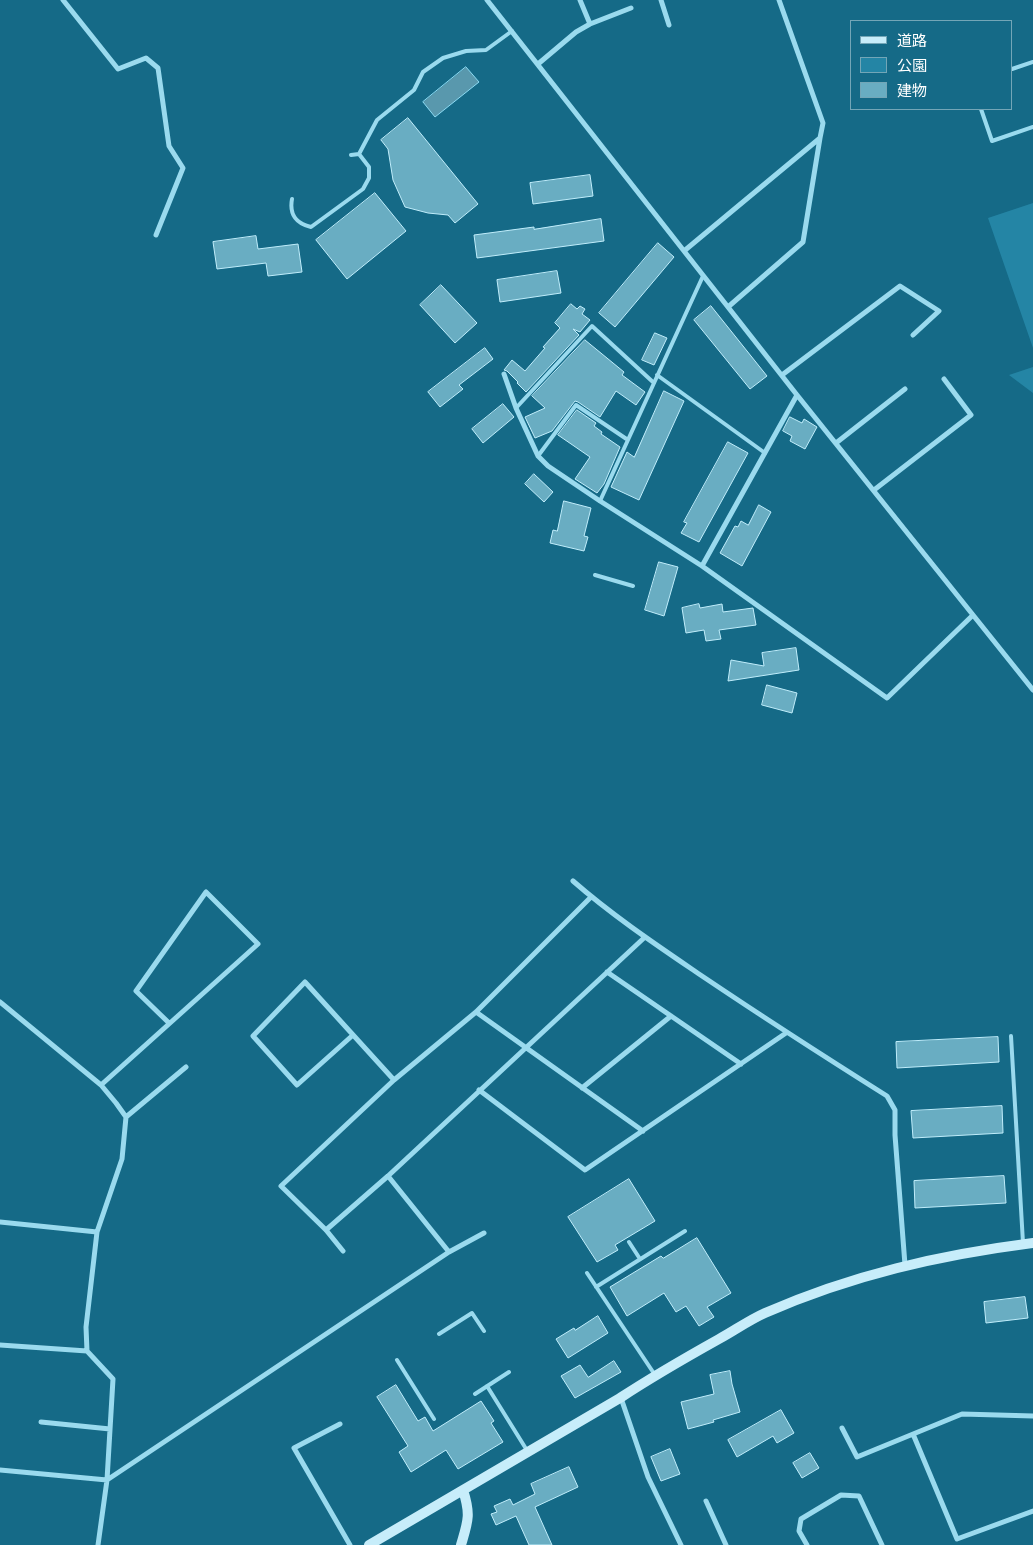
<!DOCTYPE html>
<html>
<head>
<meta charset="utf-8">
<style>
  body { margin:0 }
  #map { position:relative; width:1033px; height:1545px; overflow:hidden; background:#156a87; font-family:"Space Grotesk","Noto Sans JP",sans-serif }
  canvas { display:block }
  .legend { position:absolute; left:850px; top:20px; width:162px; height:90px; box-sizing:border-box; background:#156a87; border:1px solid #73a6b7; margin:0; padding:6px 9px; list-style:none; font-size:15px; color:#fff }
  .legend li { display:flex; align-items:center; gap:10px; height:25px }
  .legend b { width:25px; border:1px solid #73a6b7 }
</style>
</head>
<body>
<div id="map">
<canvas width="1033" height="1545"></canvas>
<ul class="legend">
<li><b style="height:6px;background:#c7edfa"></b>道路</li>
<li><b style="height:14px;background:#2485a5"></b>公園</li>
<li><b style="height:14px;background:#69adc2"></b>建物</li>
</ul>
</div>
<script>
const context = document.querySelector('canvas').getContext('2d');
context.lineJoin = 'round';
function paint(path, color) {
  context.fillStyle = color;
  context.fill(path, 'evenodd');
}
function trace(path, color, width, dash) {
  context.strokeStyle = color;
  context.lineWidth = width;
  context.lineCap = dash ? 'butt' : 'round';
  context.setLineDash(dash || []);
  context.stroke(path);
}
paint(new Path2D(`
  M1033,203V348L988,218Z
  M1033,367V393L1009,375Z`), '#2485a5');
const water = new Path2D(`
  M466,67L479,82L435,117L423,102Z`);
paint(water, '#5998ad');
trace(water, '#8cdaf2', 1);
const building = new Path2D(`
  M408,118L478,204L455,223L448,215L428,213L405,207L393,180L388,149L381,140Z
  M590,175L593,196L533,204L530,183Z
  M375,193L406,231L347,279L316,240Z
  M601,219L604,241L477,258L474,235L534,227V229Z
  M256,236L258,249L298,244L302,272L268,276L266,263L217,269L213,242Z
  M658,243L674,257L615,327L599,313Z
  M557,271L561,293L500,302L497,280Z
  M441,285L477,323L455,343L420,305Z
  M571,304L577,309L580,306L585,309L582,314L590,320L580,332L573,329L579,335L526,392L517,383L518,382L507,371L504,370L512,360L525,371L545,348L543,347L560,328L555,323Z
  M711,306L767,376L750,389L694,320Z
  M655,333L667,338L654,365L642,360Z
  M585,340L624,372L622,375L645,392L636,405L616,391L600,417L578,402L575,401L552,431L535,438L525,417L545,408L532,396Z
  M485,348L493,359L459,385L463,389L440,407L428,392Z
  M664,391L684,401L639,500L611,487L627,452L634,457Z
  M503,404L514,417L483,443L472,429Z
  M577,410L596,423L594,426L602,432L601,434L620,447L604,484L597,493L575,479L590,457L558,435Z
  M790,417L802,423L804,419L817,427L805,449L790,441L792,436L783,431Z
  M728,442L748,453L699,542L681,533L687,523L684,522Z
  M534,474L553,492L544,502L525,484Z
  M564,501L591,508L584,536L588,537L584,551L550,543L553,530L557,531Z
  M759,505L771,512L742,566L720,553L735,526L738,527L741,521L748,525Z
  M659,562L678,567L664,616L645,610Z
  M699,604L700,608L722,604L723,612L753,608L756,625L719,630L721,639L706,641L704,630L686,633L682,608Z
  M796,648L799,670L728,681L731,660L764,666L762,653Z
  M767,685L797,693L792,713L762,705Z
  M998,1037L999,1062L897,1068L896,1042Z
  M1002,1106L1003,1133L913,1138L911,1111Z
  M1004,1176L1006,1203L915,1208L914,1181Z
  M629,1179L655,1221L615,1245L618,1250L597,1262L568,1217Z
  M697,1238L731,1293L707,1307L714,1317L699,1326L686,1306L676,1312L664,1293L627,1316L610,1287L661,1256L663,1258Z
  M1025,1297L1028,1318L986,1323L984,1302Z
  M598,1316L608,1333L568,1358L556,1339L574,1328L575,1330Z
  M614,1361L621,1372L575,1398L561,1376L580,1365L588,1377Z
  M730,1371L732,1384L740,1412L713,1420L714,1422L688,1429L681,1402L714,1394L710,1375Z
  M396,1385L418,1421L425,1417L433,1431L481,1401L494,1421L491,1423L503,1442L458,1469L446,1450L411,1472L399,1452L408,1446L377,1397Z
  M781,1410L794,1433L777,1443L773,1436L737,1457L728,1440Z
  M670,1449L680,1474L661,1481L651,1457Z
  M810,1453L819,1468L802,1478L793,1463Z
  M569,1467L578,1487L535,1507L552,1545H529L516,1516L496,1525L491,1514L497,1512L494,1506L510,1499L513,1505L535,1494L531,1484Z`);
paint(building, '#69adc2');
trace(building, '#c0edfb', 1);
trace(new Path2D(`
  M1012,69L1033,62
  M981,109L992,141L1033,127
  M359,154L377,120L414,90L423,72L443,58L466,51L486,50L512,31
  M292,199C289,215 297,224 311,227L363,189L369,178V167L359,154L351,155
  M657,375L765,453
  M516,408L592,326L654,383
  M538,456L576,405L628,440
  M600,501L703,276
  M595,575L633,586
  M1011,1036L1023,1243
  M629,1242L640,1259
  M587,1273L655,1375
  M596,1287L685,1231
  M439,1334L472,1313L484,1331
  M397,1360L434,1419
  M487,1386L528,1452
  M475,1394L509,1372`), '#9adaee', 4);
trace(new Path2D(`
  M63,0L118,69L146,58L158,68L169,146L183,168L156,235
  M487,0L797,395L1033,690
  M580,0L590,24
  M661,0L669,25
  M538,64L576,32L590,24L631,8
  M684,251L820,138L823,123L779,0
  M728,307L803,242L820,138
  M504,374L516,408L538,456L548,466L600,501L702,566L887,698L973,615
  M782,375L900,286L939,311L913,335
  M836,443L905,389
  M874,490L971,415L944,379
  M702,566L797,395
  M573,881C613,916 658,946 702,976C763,1017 825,1057 887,1096L895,1110V1135L905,1265
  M607,972L741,1064
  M0,1002L101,1085L116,1103L126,1117L122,1159L97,1232L86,1327L87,1351L113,1379L107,1480L98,1545
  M476,1012L643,1131
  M353,1035L297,1085L253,1036L305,982L394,1080
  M101,1085L258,944L206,892L136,991L169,1023
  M582,1088L671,1016
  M479,1090L585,1170L786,1033
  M126,1117L186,1067
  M388,1176L449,1252
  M0,1222L97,1232
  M326,1230L388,1176L645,937
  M343,1251L326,1230L281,1186L394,1080L476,1012L591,897
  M0,1345L87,1351
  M621,1398L648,1477L681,1545
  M41,1422L110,1429
  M340,1424L294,1448L350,1545
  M842,1428L857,1457L962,1414L1033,1416
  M913,1434L957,1539L1033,1511
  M0,1470L107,1480L449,1252L484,1233
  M706,1501L726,1545
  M807,1545L799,1531L801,1519L841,1495L859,1496L882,1545`), '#9adaee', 5);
trace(new Path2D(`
  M369,1545L620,1398C652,1377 685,1358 719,1339C734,1331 749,1320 765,1313C852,1275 939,1255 1033,1243
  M461,1545C468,1521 471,1515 463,1490`), '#c7edfa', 10);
</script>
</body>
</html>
